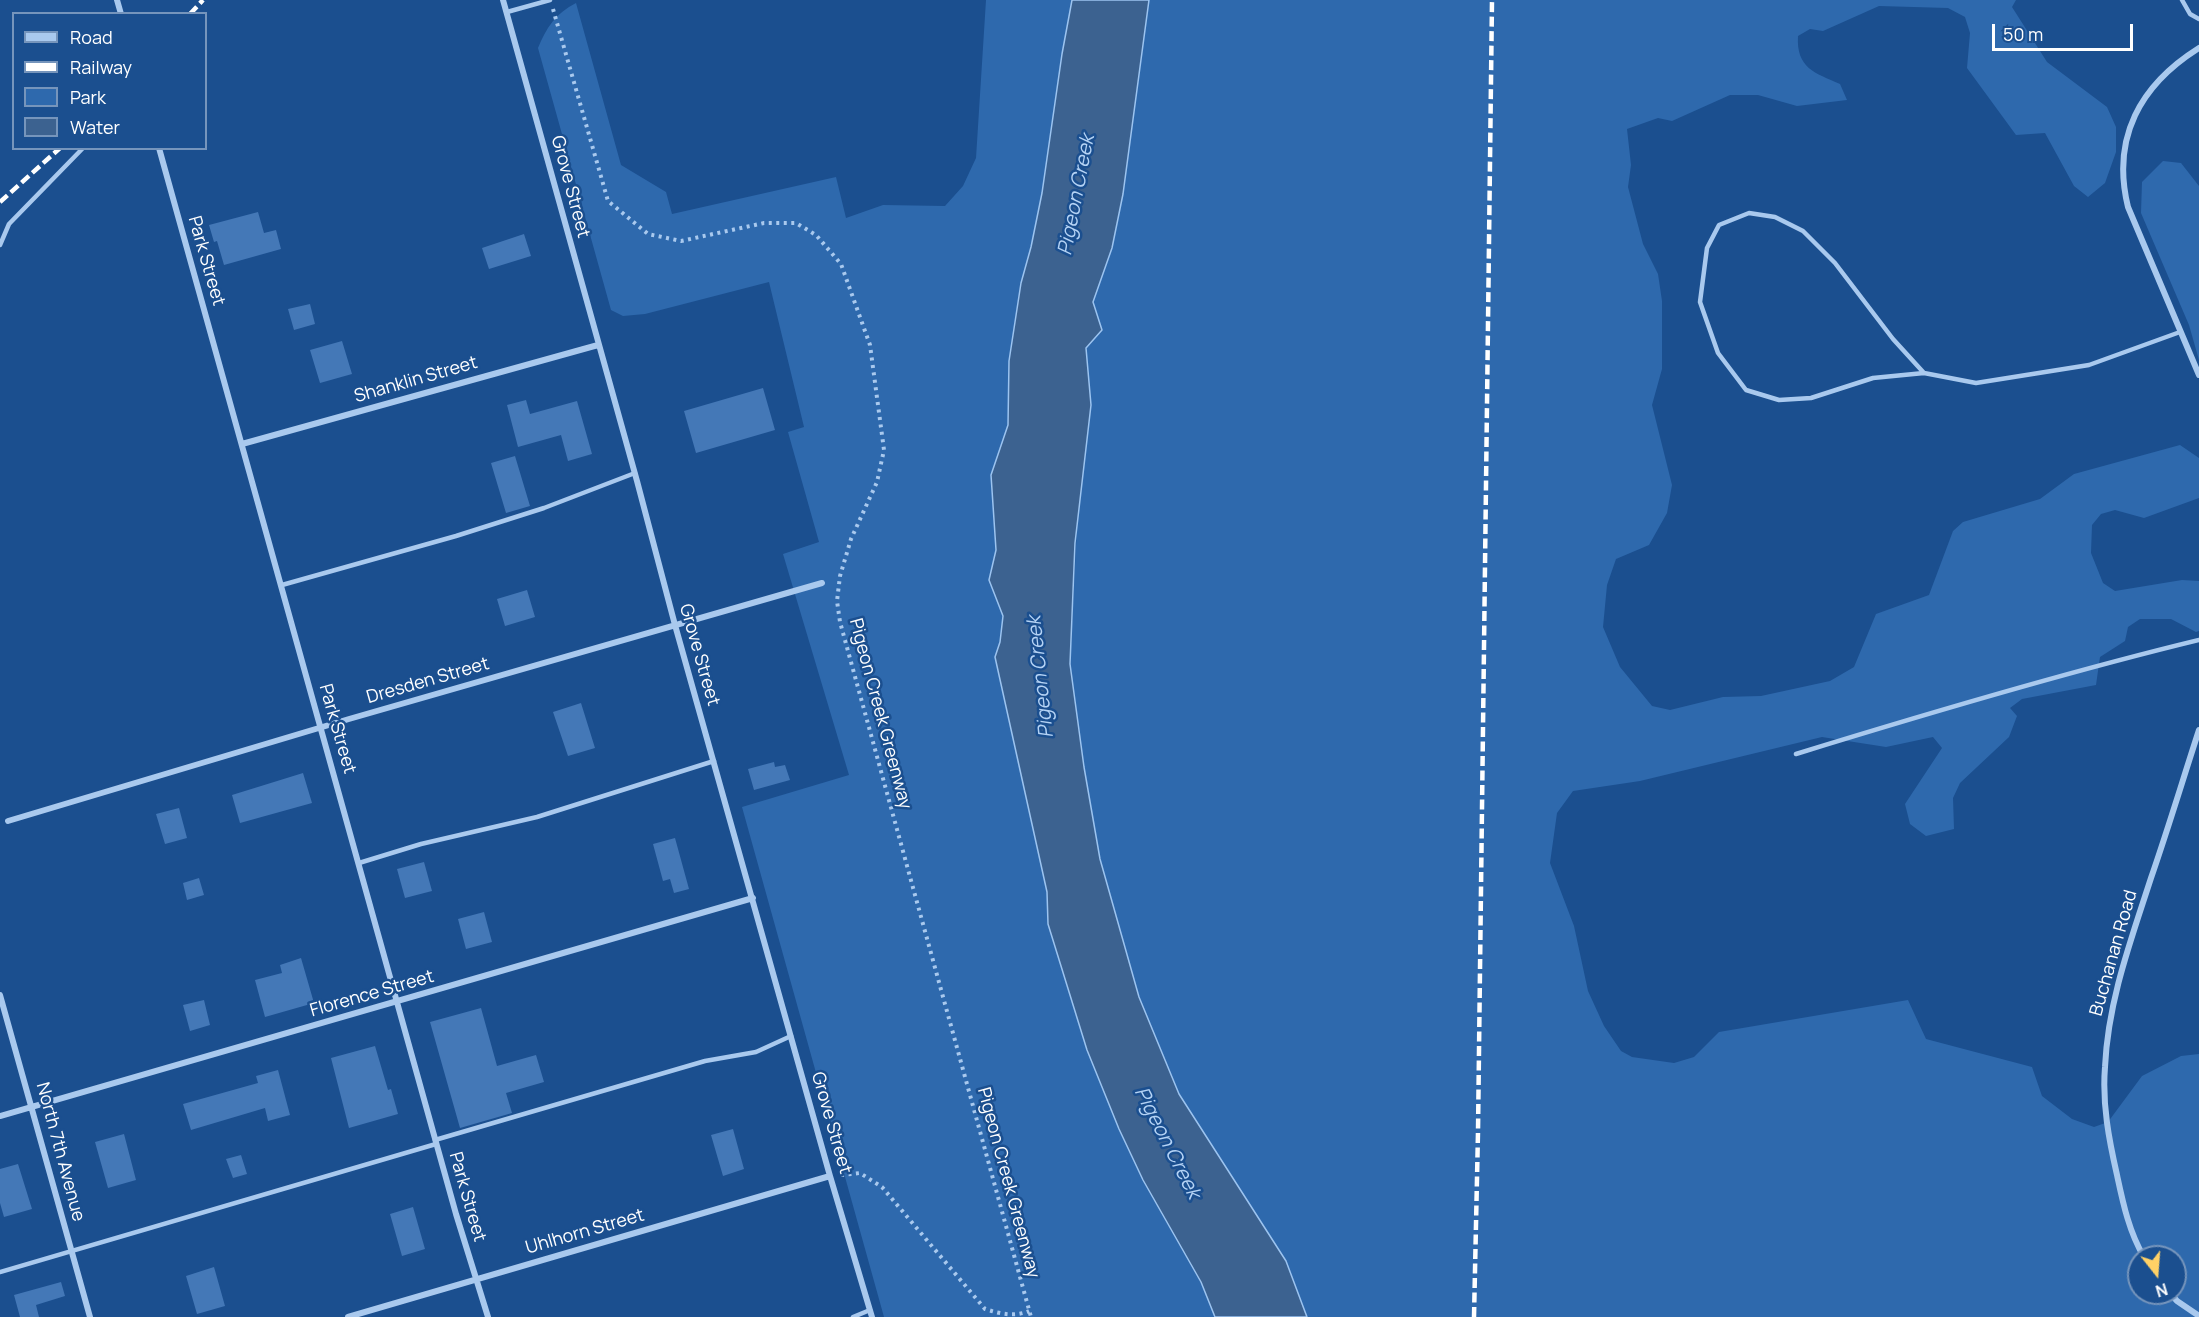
<!DOCTYPE html>
<html>
<head>
<meta charset="utf-8">
<style>
  body { margin:0 }
  #map { position:relative; width:2199px; height:1317px; overflow:hidden; background:#1b4f8f; font-family:Manrope,sans-serif }
  canvas { display:block }
  .legend { position:absolute; left:12px; top:12px; width:195px; height:138px; box-sizing:border-box; background:#1b4f8f; border:2px solid #7695bc; margin:0; padding:8px 10px; list-style:none; font-size:18px; color:#fff }
  .legend li { display:flex; align-items:center; gap:12px; height:30px }
  .legend b { width:30px; border:2px solid #7695bc }
  .north { position:absolute; left:2127px; top:1245px; width:60px; height:60px; box-sizing:border-box; background:#1b4f8f; border:2px solid #7695bc; border-radius:50%; rotate:163deg; font-size:16px; font-weight:700; line-height:24px; text-align:center; color:#fff }
  .north::after { content:''; display:block; margin:auto; width:21px; height:27px; background:#ffd166; clip-path:polygon(50% 0,100% 100%,50% 72%,0 100%) }
  .scale { position:absolute; left:1992px; top:24px; width:141px; height:27px; box-sizing:border-box; border:3px solid #fff; border-top:0; padding-left:8px; font-size:18px; line-height:21px; white-space:nowrap; color:#fff; -webkit-text-stroke:4px #1b4f8f; paint-order:stroke }
</style>
</head>
<body>
<div id="map">
<canvas width="2199" height="1317"></canvas>
<ul class="legend">
<li><b style="height:8px;background:#a9c9ee"></b>Road</li>
<li><b style="height:8px;background:#fff"></b>Railway</li>
<li><b style="height:16px;background:#2e69ad"></b>Park</li>
<li><b style="height:16px;background:#3c6290"></b>Water</li>
</ul>
<div class="north">N</div>
<div class="scale">50 m</div>
</div>
<script>
const context = document.querySelector('canvas').getContext('2d');
context.lineJoin = 'round';
function paint(path, color) {
  context.fillStyle = color;
  context.fill(path, 'evenodd');
}
function trace(path, color, width, dash) {
  context.strokeStyle = color;
  context.lineWidth = width;
  context.lineCap = dash ? 'butt' : 'round';
  context.setLineDash(dash || []);
  context.stroke(path);
}
function label(font, color, halo, rows, align = 'center') {
  context.font = font + ' Manrope,sans-serif';
  context.lineWidth = 5;
  context.setLineDash([]);
  context.textBaseline = 'middle';
  context.strokeStyle = halo;
  context.fillStyle = color;
  for (const [text, x, y, turn = 0] of rows) {
    context.save();
    context.translate(x, y);
    context.rotate((+turn || 0) * Math.PI / 180);
    context.textAlign = isNaN(turn) ? turn : align;
    if (halo) context.strokeText(text, 0, 0);
    context.fillText(text, 0, 0);
    context.restore();
  }
}
paint(new Path2D(`
  M986,0H1072L1062,54L1042,193L1031,247L1021,283L1009,361L1008,425L991,475L996,550L989,580L1003,616L1000,642L995,657L1047,892L1048,924L1087,1050L1119,1129L1143,1180L1201,1282L1215,1317H884L742,807L849,775L783,554L819,542L788,432L804,427L769,282L645,314L623,316L611,310L538,48C546,28 556,13 576,3L621,165L666,192L672,214L836,177L846,218L883,205L945,206L963,186L976,158Z
  M1149,0H2016L2012,7L2047,62L2107,107L2116,127V152L2105,183L2088,197L2074,186L2045,133L2016,135L1967,68L1970,33L1965,17L1948,8L1879,6L1823,31L1810,29L1798,36C1796,68 1815,73 1840,84L1847,100L1797,106L1758,95H1730L1672,121L1658,118L1627,129L1631,165L1628,187L1643,244L1658,274L1662,301V369L1652,405L1672,485L1667,513L1649,545L1616,559L1607,585L1603,627L1620,667L1652,706L1670,710L1723,697L1761,696L1830,681L1854,667L1876,614L1929,595L1953,531L1963,522L2040,499L2074,474L2180,445L2199,458V498L2144,518L2115,510L2101,514L2092,525L2091,553L2103,583L2115,591L2182,580L2199,581V631L2196,632L2171,619H2140L2128,627L2125,641L2100,657L2096,685L2022,699L2010,708L2017,716L2009,737L1960,783L1953,798L1954,829L1926,836L1910,824L1905,804L1942,748L1933,737L1886,747L1822,737L1640,781L1573,791L1557,813L1550,863L1574,926L1588,991L1604,1026L1621,1051L1632,1057L1674,1063L1694,1057L1719,1032L1908,1000L1926,1039L2032,1067L2042,1096L2072,1119L2094,1127L2108,1122L2142,1076L2181,1056L2199,1054V1317H1307L1286,1261L1179,1094L1139,997L1100,859L1084,767L1070,664L1086,348L1101,330L1093,302L1112,248L1123,194ZM2139,1257H2175V1293H2139Z
  M2163,161L2181,163L2199,186V360L2189,325L2141,213L2142,182Z`), '#2e69ad');
const water = new Path2D(`
  M1072,0H1149L1123,194L1112,248L1093,302L1102,330L1086,348L1091,405L1075,543L1070,664L1084,767L1100,859L1139,997L1179,1094L1286,1261L1307,1317H1215L1201,1282L1143,1180L1119,1129L1087,1050L1048,924L1047,892L995,657L1000,642L1003,616L989,580L996,550L991,475L1008,425L1009,361L1021,283L1031,247L1042,193L1062,54Z`);
paint(water, '#3c6290');
trace(water, '#9cc4f0', 1.5);
paint(new Path2D(`
  M258,212L264,233L276,230L281,249L224,265L217,241L214,242L209,225Z
  M524,234L531,256L489,269L482,248Z
  M310,304L315,324L294,330L288,309Z
  M342,341L352,374L320,383L310,350Z
  M763,388L775,430L696,453L684,411Z
  M526,400L530,414L577,401L592,454L568,461L561,435L518,447L507,405Z
  M515,456L530,506L506,513L491,463Z
  M527,590L535,617L505,626L497,599Z
  M581,703L595,748L568,756L553,712Z
  M774,762L775,767L785,765L790,780L754,790L748,769Z
  M303,773L312,803L240,823L232,795Z
  M179,808L187,838L165,844L156,814Z
  M675,838L689,889L674,893L670,879L663,881L653,844Z
  M424,862L432,891L405,898L397,869Z
  M199,878L204,895L187,900L183,883Z
  M484,912L492,942L466,949L458,919Z
  M301,958L314,1003L265,1017L255,980L282,973L280,965Z
  M204,1000L210,1025L190,1031L183,1005Z
  M481,1008L497,1066L536,1055L544,1082L506,1093L512,1113L460,1128L430,1022Z
  M375,1046L388,1090L391,1089L398,1114L349,1128L331,1058Z
  M278,1070L290,1115L268,1121L265,1108L191,1130L183,1104L258,1083L256,1076Z
  M733,1129L744,1169L723,1176L711,1135Z
  M124,1134L136,1180L108,1188L95,1142Z
  M241,1155L247,1174L233,1178L226,1159Z
  M18,1164L32,1209L4,1217L0,1203V1169Z
  M413,1207L425,1249L402,1256L390,1214Z
  M214,1267L225,1306L197,1314L186,1276Z
  M61,1282L65,1296L36,1305L39,1317H20L14,1295Z`), '#4478b7');
trace(new Path2D(`
  M553,9L608,201L648,234L681,241L764,223H796L816,235L841,264L870,345L884,450L877,482L851,539L840,576L837,601L840,622L1031,1317
  M841,1175L860,1173L882,1187L985,1309C1001,1314 1014,1317 1029,1311`), '#a9c9ee', 4, [3, 4.5]);
trace(new Path2D(`
  M2182,0L2190,14L2199,19
  M507,12L550,0
  M0,245L9,224L83,148
  M1924,373L1873,378L1811,398L1779,400L1746,390L1718,353L1700,302L1707,248L1719,225L1749,213L1775,217L1803,231L1835,263L1893,339L1924,373L1976,383L2089,365L2180,332
  M282,585L456,536L544,508L635,473
  M1796,754C1929,713 2063,673 2199,640
  M359,863L421,844L537,817L714,761
  M435,1140L705,1061L756,1052L791,1036
  M0,1272L436,1144
  M853,1317L870,1310`), '#a9c9ee', 4.5);
trace(new Path2D(`
  M117,0L121,14
  M503,0L637,481L675,625L830,1176L872,1317
  M2199,48C2140,85 2111,138 2128,207L2199,375
  M159,148L456,1214L488,1317
  M242,444L598,345
  M8,821L349,719L822,583
  M0,995L90,1317
  M0,1116L753,898
  M2144,1257C2129,1232 2123,1203 2117,1175C2109,1140 2102,1104 2105,1067C2108,1001 2131,940 2151,878C2168,829 2183,779 2199,730
  M2170,1293L2177,1301L2199,1316
  M348,1317L830,1176`), '#a9c9ee', 6);
trace(new Path2D(`
  M190,14L203,0
  M0,202L60,148
  M1474,1317L1478,1132L1492,0`), '#fff', 4.5, [10, 4.5]);
label('18px', '#fff', '#1b4f8f', [
  ["Grove Street",570,187,75],
  ["Park Street",206,261,74],
  ["Shanklin Street",416,380,-16],
  ["Grove Street",699,655,74],
  ["Dresden Street",428,681,-16],
  ["Pigeon Creek Greenway",880,714,75],
  ["Park Street",337,729,74],
  ["Buchanan Road",2114,953,-74],
  ["Florence Street",372,994,-16],
  ["Grove Street",831,1123,74],
  ["North 7th Avenue",60,1152,75],
  ["Pigeon Creek Greenway",1008,1183,75],
  ["Park Street",467,1197,74],
  ["Uhlhorn Street",585,1232,-16]
]);
label('italic 20px', '#b5d3f5', '#1b4f8f', [
  ["Pigeon Creek",1077,195,-79],
  ["Pigeon Creek",1041,677,-96],
  ["Pigeon Creek",1167,1143,63]
]);
</script>
</body>
</html>
